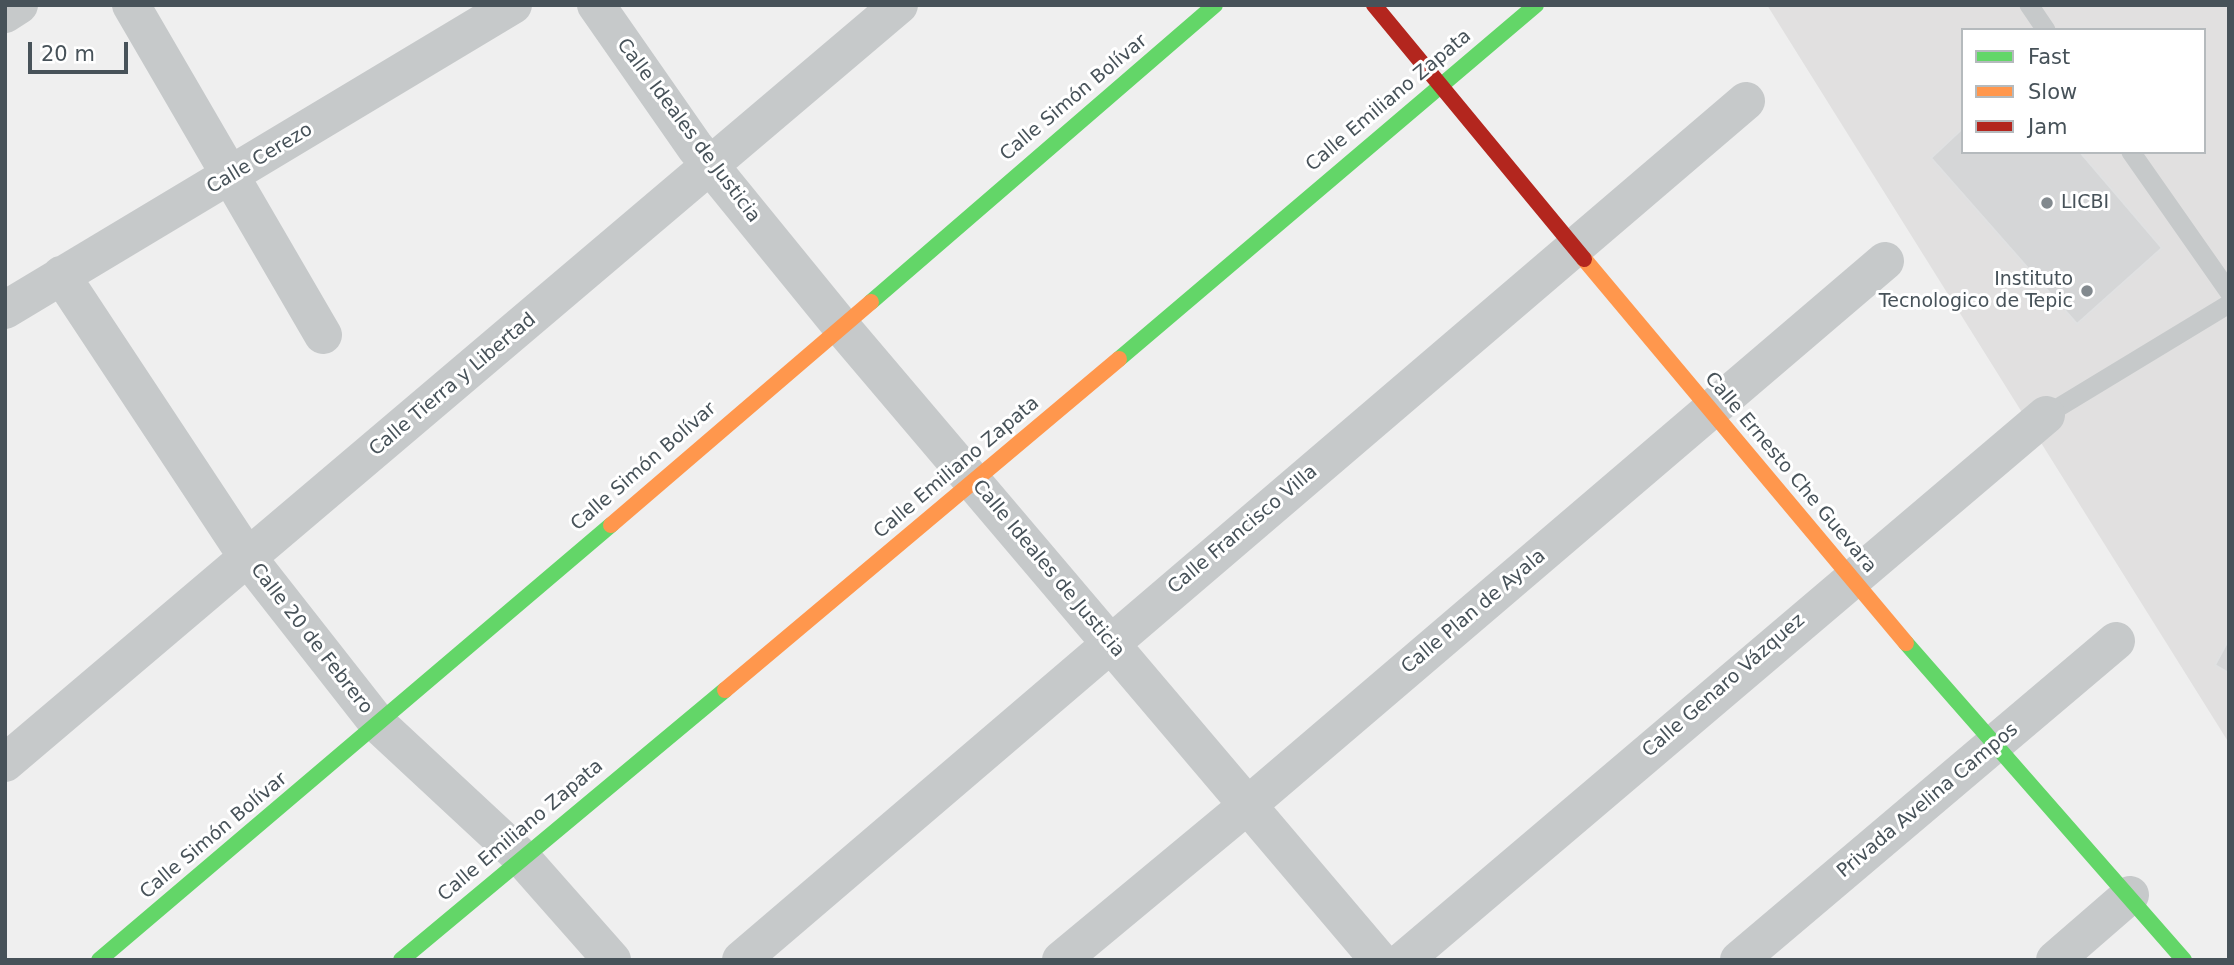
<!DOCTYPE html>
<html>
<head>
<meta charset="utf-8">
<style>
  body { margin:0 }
  #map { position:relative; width:2234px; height:965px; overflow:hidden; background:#efefef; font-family:"DejaVu Sans",sans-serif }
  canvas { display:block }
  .frame { position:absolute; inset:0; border:7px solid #475259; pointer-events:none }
  .legend { position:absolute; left:1961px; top:28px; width:245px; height:126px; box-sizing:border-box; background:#fff; border:2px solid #b5babd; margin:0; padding:9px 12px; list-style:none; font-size:21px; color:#475259 }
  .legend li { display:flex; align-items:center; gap:14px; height:35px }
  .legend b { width:35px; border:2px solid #b5babd }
  .scale { position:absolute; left:28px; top:42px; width:100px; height:32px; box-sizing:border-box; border:4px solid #475259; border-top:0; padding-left:9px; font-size:21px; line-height:24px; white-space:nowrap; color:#475259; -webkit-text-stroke:5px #fff; paint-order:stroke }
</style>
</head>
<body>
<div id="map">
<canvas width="2234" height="965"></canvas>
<div class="frame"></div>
<ul class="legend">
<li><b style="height:9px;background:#63d668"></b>Fast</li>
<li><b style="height:9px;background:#ff974d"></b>Slow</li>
<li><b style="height:9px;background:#b3261e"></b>Jam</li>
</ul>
<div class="scale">20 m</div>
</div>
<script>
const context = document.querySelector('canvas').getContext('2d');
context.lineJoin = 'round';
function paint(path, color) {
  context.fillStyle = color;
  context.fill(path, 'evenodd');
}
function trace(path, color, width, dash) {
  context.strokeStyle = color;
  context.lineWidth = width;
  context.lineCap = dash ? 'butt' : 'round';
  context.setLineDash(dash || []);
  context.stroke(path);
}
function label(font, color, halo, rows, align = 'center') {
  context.font = font + ' "DejaVu Sans",sans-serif';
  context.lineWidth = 6;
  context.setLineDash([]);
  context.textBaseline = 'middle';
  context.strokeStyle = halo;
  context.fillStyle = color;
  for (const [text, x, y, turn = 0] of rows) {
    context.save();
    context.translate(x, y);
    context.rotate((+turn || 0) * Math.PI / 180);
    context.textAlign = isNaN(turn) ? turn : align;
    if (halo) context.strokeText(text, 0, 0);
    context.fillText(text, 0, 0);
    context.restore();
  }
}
paint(new Path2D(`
  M1767,5H2229V743L2033,430ZM1963,30H2204V152H1963Z`), '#e1e0e0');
const building = new Path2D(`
  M1963,128V152H2080L2162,248L2077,324L1931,158Z
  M2229,639V673L2215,665Z`);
paint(building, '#d5d6d7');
trace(building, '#e0e1e2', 2);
trace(new Path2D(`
  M2029,5L2046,30
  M2131,152L2229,292
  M2046,415L2229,304`), '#c6c9ca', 19);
trace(new Path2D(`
  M131,5L323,335
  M596,5L695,147L840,325L1379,960
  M5,14L19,5
  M61,275L248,558L379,725L521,857L612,960
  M5,310L513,5
  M5,763L899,5
  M741,960L1746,101
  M1061,960L1249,804L1885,261
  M1404,960L2046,415
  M1739,960L2116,641
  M2055,960L2130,895`), '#c6c9ca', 38);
trace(new Path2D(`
  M871,302L1215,5
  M1119,359L1536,5
  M1906,643L2184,960
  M99,960L611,525
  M401,960L725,690`), '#63d668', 16);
trace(new Path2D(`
  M1584,259L1906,643
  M611,525L871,302
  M725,690L1119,359`), '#ff974d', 16);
trace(new Path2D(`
  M1374,5L1584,259`), '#b3261e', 16);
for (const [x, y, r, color] of [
  [2047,203,7,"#82898e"],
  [2087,291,7,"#82898e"]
]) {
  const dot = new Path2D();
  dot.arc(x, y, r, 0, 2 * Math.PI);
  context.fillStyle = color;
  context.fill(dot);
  trace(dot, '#fff', 2.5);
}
label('19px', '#475259', '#fff', [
  ["Calle Simón Bolívar",1074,98,-40],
  ["Calle Emiliano Zapata",1389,101,-40],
  ["Calle Ideales de Justicia",688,131,53],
  ["Calle Cerezo",260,159,-31],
  ["Calle Tierra y Libertad",453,385,-40],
  ["Calle Simón Bolívar",644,467,-41],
  ["Calle Emiliano Zapata",957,468,-40],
  ["Calle Ernesto Che Guevara",1790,473,50],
  ["Calle Francisco Villa",1243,530,-40],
  ["Calle Ideales de Justicia",1048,569,50],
  ["Calle Plan de Ayala",1474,612,-40],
  ["Calle 20 de Febrero",311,639,52],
  ["Calle Genaro Vázquez",1724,686,-41],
  ["Privada Avelina Campos",1928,801,-40],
  ["Calle Emiliano Zapata",521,831,-40],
  ["Calle Simón Bolívar",214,836,-40]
]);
label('19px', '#475259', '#fff', [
  ["LICBI",2061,203],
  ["Instituto",2073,280,"right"],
  ["Tecnologico de Tepic",2073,302,"right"]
], 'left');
</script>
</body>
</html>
